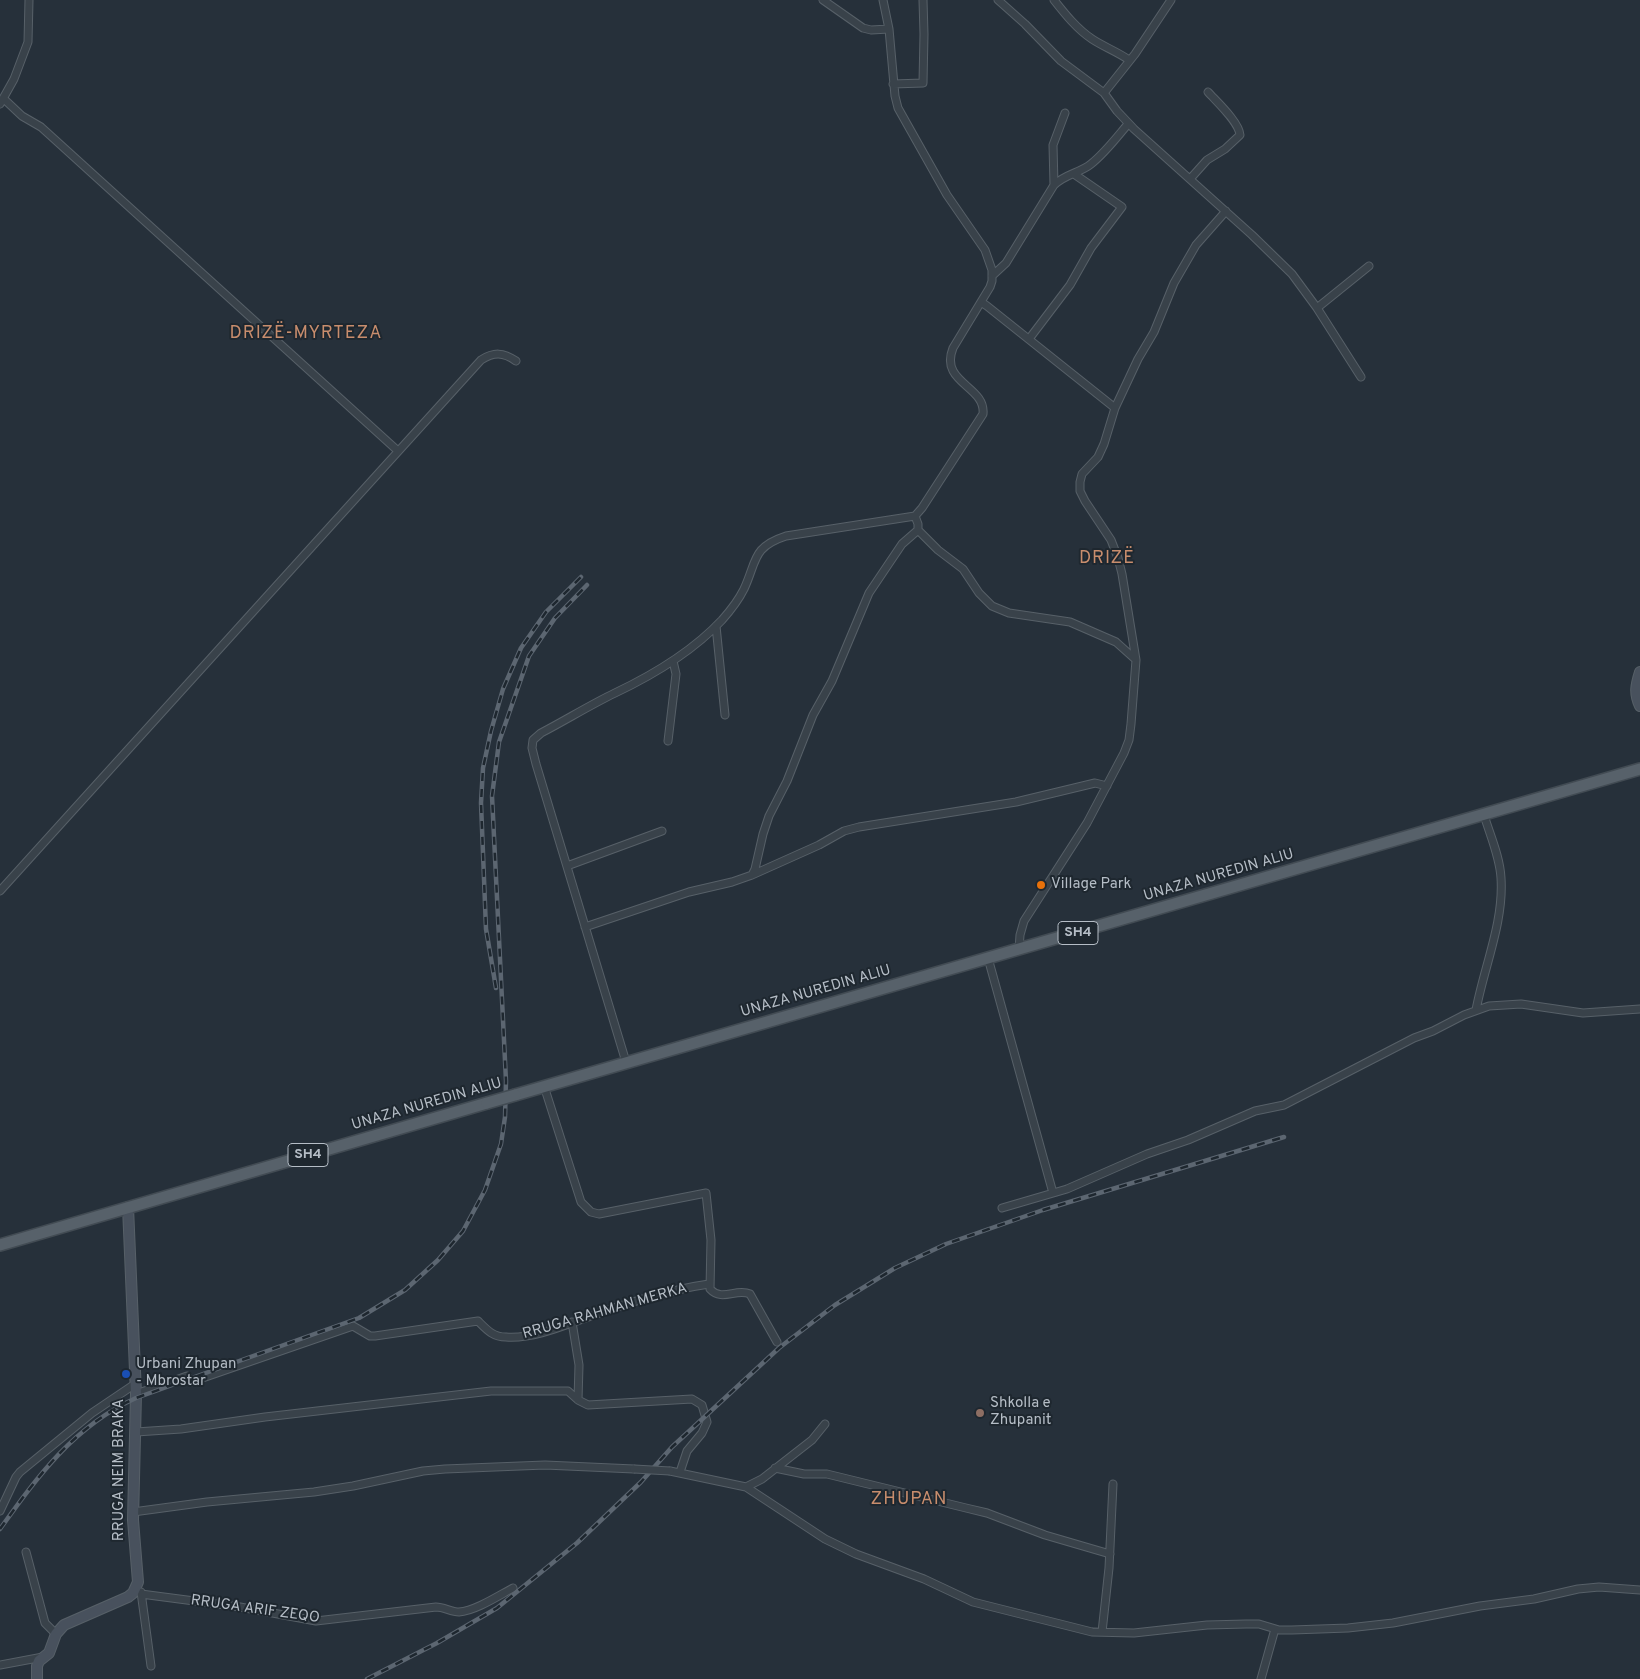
<!DOCTYPE html>
<html>
<head>
<meta charset="utf-8">
<style>
  body { margin:0 }
  canvas { display:block; background:#26303a }
</style>
</head>
<body>
<canvas width="1640" height="1679"></canvas>
<script>
const context = document.querySelector('canvas').getContext('2d');
context.lineJoin = 'round';
function trace(path, color, width, dash) {
  context.strokeStyle = color;
  context.lineWidth = width;
  context.lineCap = dash ? 'butt' : 'round';
  context.setLineDash(dash || []);
  context.stroke(path);
}
function label(font, color, halo, rows, align = 'center') {
  context.font = font + ' Overpass,sans-serif';
  context.lineWidth = 4;
  context.setLineDash([]);
  context.textBaseline = 'middle';
  context.strokeStyle = halo;
  context.fillStyle = color;
  for (const [text, x, y, turn = 0] of rows) {
    context.save();
    context.translate(x, y);
    context.rotate((+turn || 0) * Math.PI / 180);
    context.textAlign = isNaN(turn) ? turn : align;
    if (halo) context.strokeText(text, 0, 0);
    context.fillText(text, 0, 0);
    context.restore();
  }
}
const street = new Path2D(`
  M823,0L863,28L871,30L889,29
  M998,0L1025,24L1061,61L1104,93L1117,111L1134,129L1252,235L1292,274L1317,308L1369,266
  M1054,0C1065,14 1077,29 1092,39C1104,47 1118,52 1129,60
  M893,84L923,83L924,34L923,0
  M1104,93L1135,54L1171,0
  M4,99L22,116L41,127L398,451
  M0,104L14,79L28,42L29,0
  M1190,179L1207,160L1225,149L1240,135C1239,122 1217,102 1208,92
  M1054,185L1053,145L1065,113
  M992,276L1006,263L1054,185C1065,174 1080,173 1091,164C1105,153 1117,137 1128,124
  M981,302L987,306L1115,408
  M1317,308L1361,377
  M1029,339L1070,285L1091,248L1122,207L1074,174
  M915,516L918,524V530L938,550L963,569L979,593L992,606L1009,613L1070,622L1116,642L1135,659
  M716,626L725,715
  M668,741L676,674L673,661
  M567,866L662,831
  M752,875L755,869L763,834L769,816L787,781L813,715L832,681L869,593L902,544L918,530
  M0,891L481,360C494,352 503,352 516,361
  M585,927L689,892L732,882L752,875L819,845L844,831L859,827L1016,802L1095,783L1107,786
  M1019,950L1020,935L1024,921L1087,823L1124,753L1129,740L1131,724L1136,660L1122,574L1118,558L1111,540L1085,501L1080,491V482L1082,474L1098,457L1104,444L1115,408L1138,359L1154,332L1174,283L1196,245L1226,211
  M988,958L1053,1193
  M1476,1010C1484,967 1504,922 1501,878C1500,857 1490,835 1484,815
  M626,1062L536,764L532,748L533,740L541,733C566,720 590,705 615,693C653,675 692,652 722,620C730,611 738,601 744,589C757,561 752,547 786,536L915,516L922,508L983,414C986,386 939,383 953,348L990,287L992,281V270L985,250L947,195L898,108L895,96L889,29L883,0
  M544,1086L581,1202L591,1212L599,1214L706,1193L711,1240L710,1289C722,1302 736,1288 750,1294L777,1342
  M1002,1208L1067,1189L1147,1154L1188,1140L1255,1111L1284,1105L1414,1038L1433,1031L1464,1015L1489,1006L1521,1004L1583,1013L1640,1009
  M572,1322L579,1365L578,1400
  M136,1394L187,1376L191,1382L353,1326L370,1336H375L478,1321C487,1330 493,1337 506,1337C535,1339 565,1325 591,1316C630,1302 668,1290 709,1284
  M136,1432L181,1429L265,1417L491,1391H568L578,1400L588,1405L692,1399L702,1405L707,1422L702,1433L687,1451L680,1472
  M775,1468L804,1474H827L966,1508L987,1513L1045,1535L1110,1554
  M670,1471L746,1487L825,1539L856,1554L924,1579L973,1602L1092,1632L1134,1633L1207,1625L1246,1624H1259L1279,1630H1292L1348,1628L1393,1623L1480,1606L1534,1599L1578,1589L1599,1587L1640,1590
  M746,1487L762,1479L812,1440L825,1424
  M0,1511L16,1477L20,1472L92,1413L135,1384
  M133,1512L207,1502L314,1492L353,1486L423,1471L445,1469L545,1465L634,1469
  M26,1552L45,1623L56,1634
  M141,1592L151,1666
  M141,1594L240,1607L316,1621L436,1607C444,1607 451,1612 459,1612C475,1611 498,1596 513,1588
  M1102,1632L1109,1568L1113,1484
  M0,1665L43,1657
  M1261,1679L1275,1629`);
const secondary = new Path2D(`
  M1640,672C1636,685 1634,693 1640,706
  M37,1679V1666L39,1661L49,1653L56,1634L64,1625L128,1597L133,1593L138,1582L133,1520L136,1394L128,1207`);
const primary = new Path2D(`
  M515,1095L1640,769
  M0,1245L487,1103`);
trace(street, '#576068', 9);
trace(secondary, '#576068', 12);
trace(primary, '#424b53', 14);
trace(street, '#39424a', 7);
trace(secondary, '#48515d', 10);
trace(primary, '#57616a', 11);
const rail = new Path2D(`
  M496,988L486,929L481,803L483,768L491,731L503,689L521,648L546,612L581,577
  M0,1529C38,1476 74,1426 136,1398L359,1318L405,1290L438,1260L463,1231L485,1190L501,1144L505,1117L506,1081L492,796L499,742L529,656L555,618L587,585
  M367,1679L437,1643L497,1608L577,1543L641,1482L672,1447L779,1348L835,1305L895,1268L946,1244L1043,1210L1284,1137`);
trace(rail, '#5c6671', 4.5);
trace(rail, '#1e272f', 2.5, [8]);
const streetBridge = new Path2D(`
  M634,1469L670,1471`);
const primaryBridge = new Path2D(`
  M487,1103L515,1095`);
trace(streetBridge, '#576068', 9, []);
trace(primaryBridge, '#424b53', 14, []);
trace(streetBridge, '#39424a', 7);
trace(primaryBridge, '#57616a', 11);
for (const [x, y, r, color] of [
  [1041,885,5,"#e8710a"],
  [126,1374,5,"#1a4fb4"],
  [980,1413,5,"#8d6e63"]
]) {
  const dot = new Path2D();
  dot.arc(x, y, r, 0, 2 * Math.PI);
  context.fillStyle = color;
  context.fill(dot);
  trace(dot, '#1e272f', 2);
}
for (const [x, y, w] of [
  [1078,933,40],
  [308,1155,40]
]) {
  const box = new Path2D();
  box.roundRect(x - w / 2, y - 11.5, w, 23, 4);
  context.fillStyle = '#1e272f';
  context.fill(box);
  trace(box, '#b5bdc6', 1);
}
label('bold 14px', '#b5bdc6', null, [
  ["SH4",1078,933],
  ["SH4",308,1155]
]);
label('15px', '#b5bdc6', '#1e272f', [
  ["UNAZA NUREDIN ALIU",1219,876,-16],
  ["UNAZA NUREDIN ALIU",816,992,-16],
  ["UNAZA NUREDIN ALIU",427,1105,-16],
  ["RRUGA RAHMAN MERKA",605,1312,-16],
  ["RRUGA NEIM BRAKA",120,1470,-90],
  ["RRUGA ARIF ZEQO",255,1610,8]
]);
label('15px', '#b5bdc6', '#1e272f', [
  ["Village Park",1051,885],
  ["Urbani Zhupan",136,1365],
  ["- Mbrostar",136,1382],
  ["Shkolla e",990,1404],
  ["Zhupanit",990,1421]
], 'left');
context.letterSpacing = '1px';
label('18px', '#c88d6d', '#1e272f', [
  ["DRIZË-MYRTEZA",306,334],
  ["DRIZË",1107,559],
  ["ZHUPAN",909,1500]
]);
context.letterSpacing = '0px';
</script>
</body>
</html>
